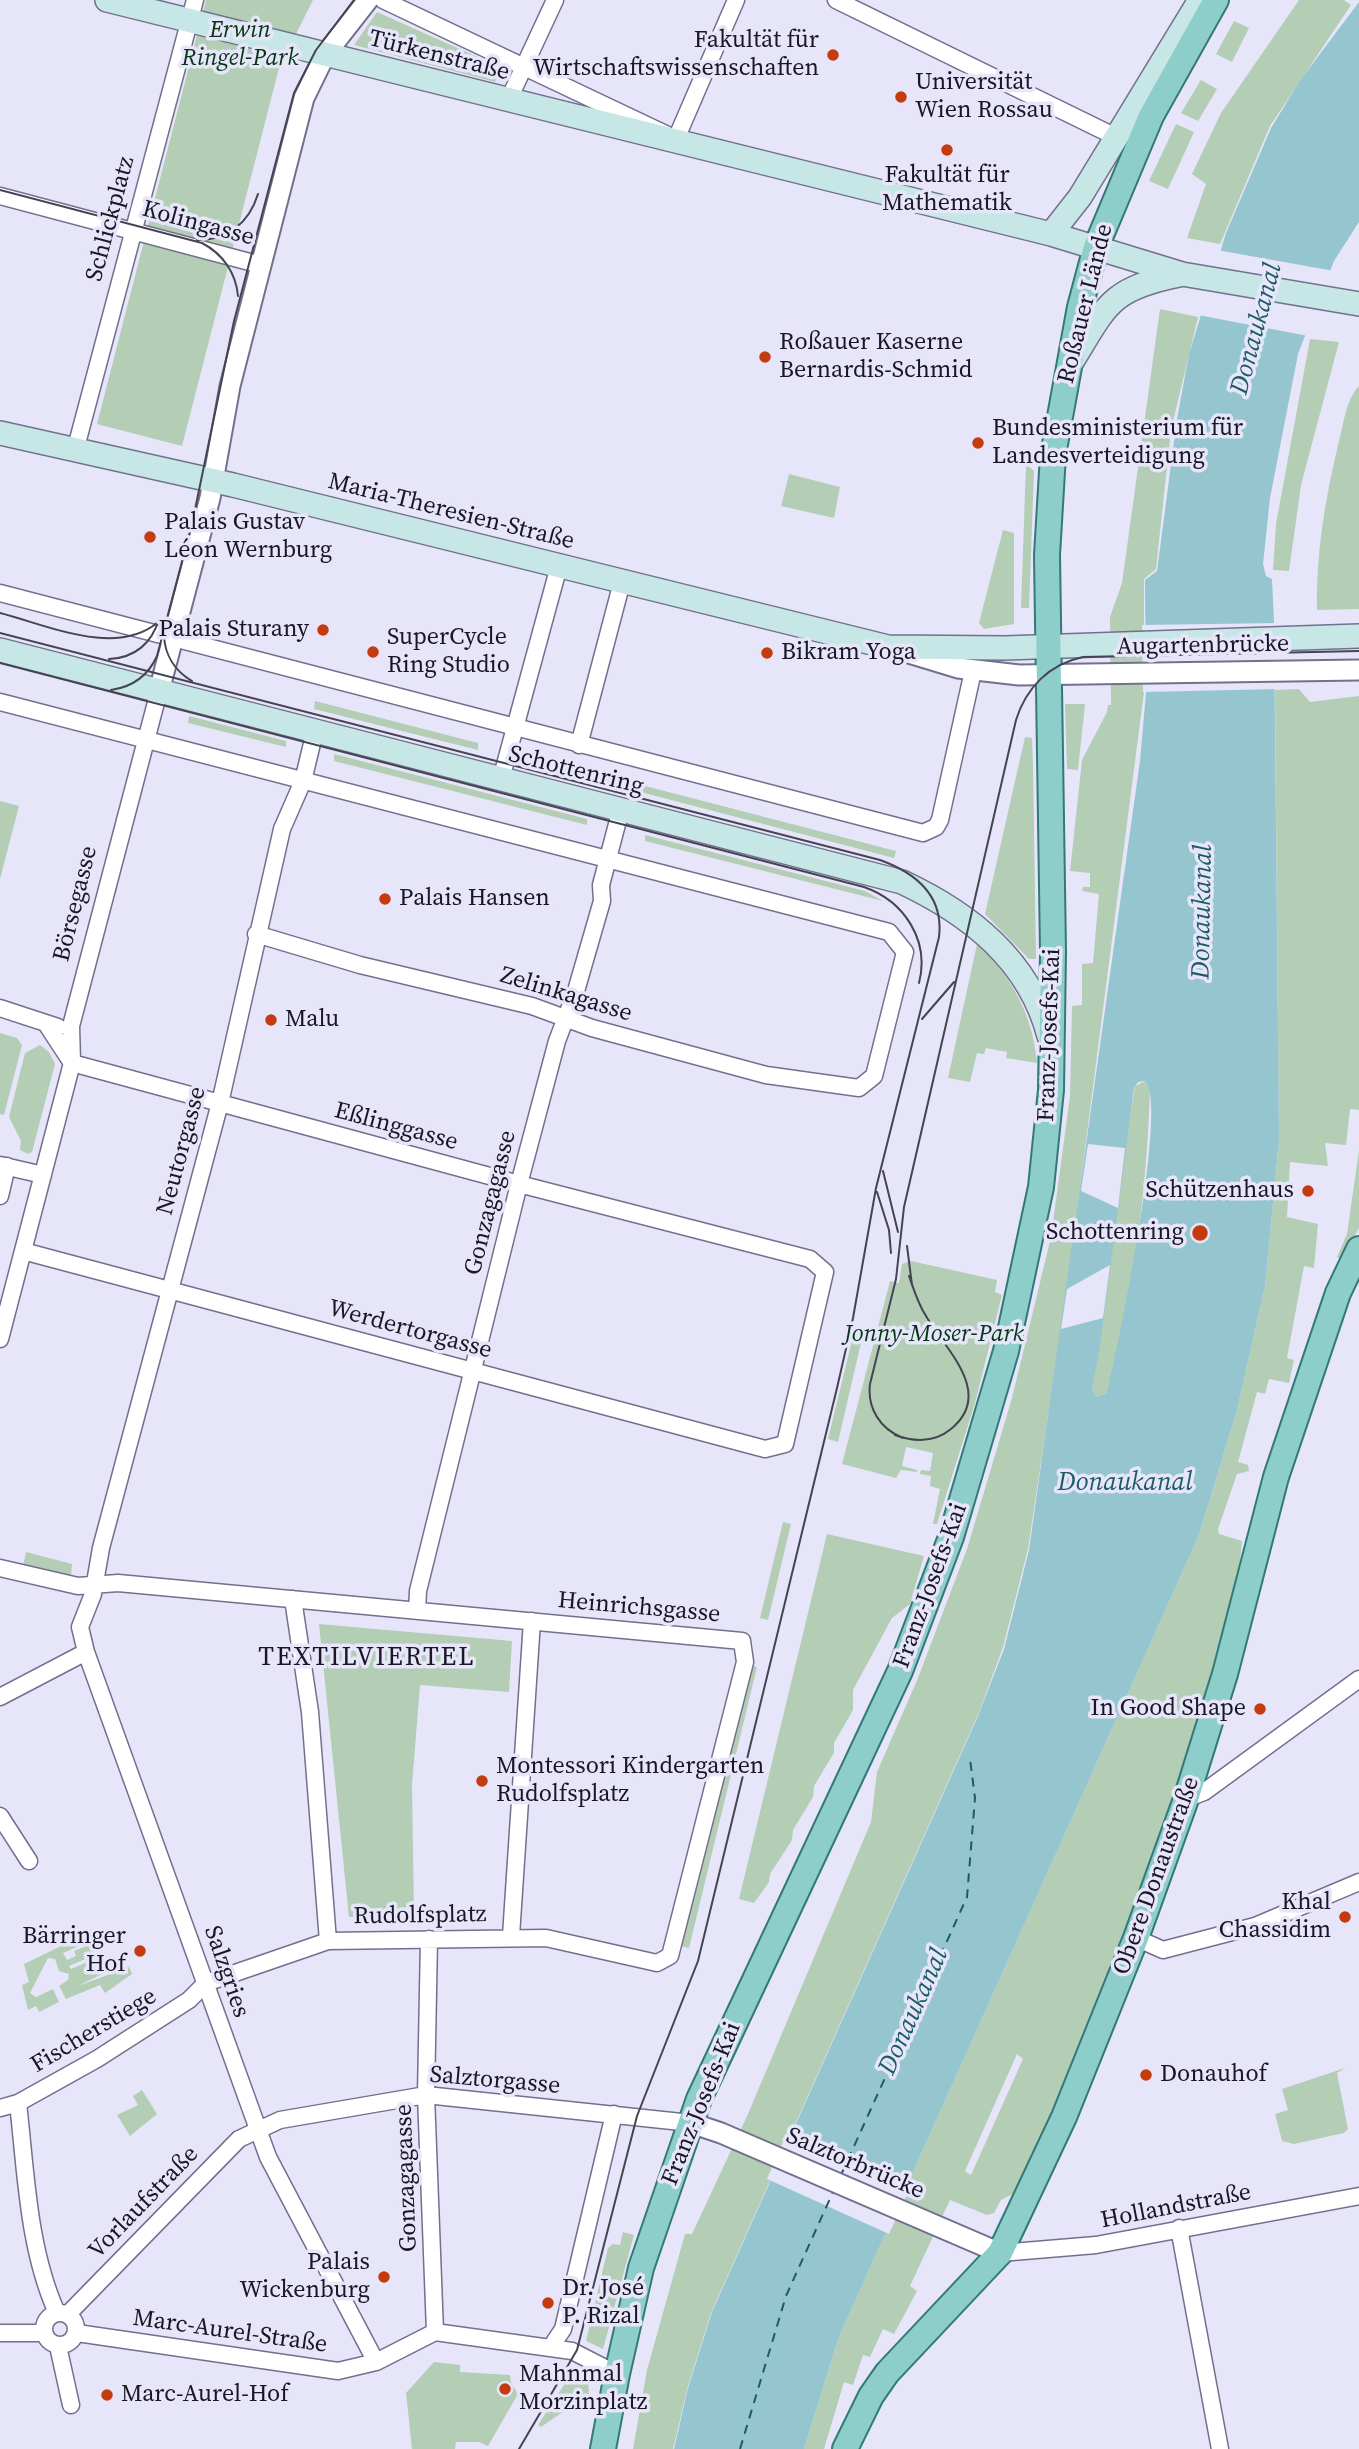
<!DOCTYPE html>
<html>
<head>
<meta charset="utf-8">
<style>
  body { margin:0 }
  canvas { display:block; background:#e7e5fa }
</style>
</head>
<body>
<canvas width="1359" height="2449"></canvas>
<script>
const context = document.querySelector('canvas').getContext('2d');
context.lineJoin = 'round';
function paint(path, color) {
  context.fillStyle = color;
  context.fill(path, 'evenodd');
}
function trace(path, color, width, dash) {
  context.strokeStyle = color;
  context.lineWidth = width;
  context.lineCap = dash ? 'butt' : 'round';
  context.setLineDash(dash || []);
  context.stroke(path);
}
function label(font, color, halo, rows, align = 'center') {
  context.font = font + ' "Source Serif 4",serif';
  context.lineWidth = 7;
  context.setLineDash([]);
  context.textBaseline = 'middle';
  context.strokeStyle = halo;
  context.fillStyle = color;
  for (const [text, x, y, turn = 0] of rows) {
    context.save();
    context.translate(x, y);
    context.rotate((+turn || 0) * Math.PI / 180);
    context.textAlign = isNaN(turn) ? turn : align;
    if (halo) context.strokeText(text, 0, 0);
    context.fillText(text, 0, 0);
    context.restore();
  }
}
paint(new Path2D(`
  M206,0H313L279,68L182,446L97,424Z
  M1299,0H1344L1351,5L1270,126L1220,244L1187,238L1206,184L1192,174L1221,113Z
  M377,12L500,67L495,82L354,45Z
  M1234,21L1249,28L1232,62L1216,54Z
  M1201,80L1217,89L1198,121L1181,113Z
  M1176,124L1194,132L1168,189L1149,181Z
  M1160,309L1198,317L1171,430L1156,569L1144,579V692L1067,1288L1088,1144L1129,1124L1135,1086L1145,1081L1150,1088C1147,1192 1133,1293 1107,1393L1097,1397L1092,1389L1102,1318L1061,1329L1028,1549L1003,1647L980,1710L711,2313L688,2386L673,2449H633L647,2370L685,2234H692L748,2114L871,1822L877,1772L918,1678L967,1549L1012,1398L1051,1237L1070,1096L1072,1006L1082,1005V964L1093,963L1099,894L1082,891L1083,887H1090V873L1070,871L1082,760L1107,712L1108,705H1111L1110,617L1122,583Z
  M1310,339L1339,342L1301,485L1289,571L1273,570L1276,524Z
  M1359,386V609L1317,610C1316,550 1326,495 1340,437C1344,421 1347,398 1359,386Z
  M1026,464L1034,471L1029,608H1021Z
  M789,474L840,487L834,518L781,506Z
  M1003,530L1014,533V624L984,629L979,623Z
  M1299,689L1310,702L1359,696V1110L1350,1109L1346,1145L1325,1143L1328,1166L1290,1162L1287,1217L1318,1224L1314,1268L1304,1266L1287,1358L1294,1360L1289,1383L1269,1379L1265,1394L1257,1392L1238,1462L1248,1465L1249,1471L1237,1474L1218,1529L1219,1534L1242,1541L1238,1581L1222,1645L1162,1836L1121,1948L1018,2191L1001,2200L994,2213L987,2215L950,2200L910,2286L917,2291L894,2334L883,2329L870,2357L863,2355L853,2385L844,2382L824,2449H804L838,2339L1199,1535L1237,1410L1265,1286L1279,1140L1275,690ZM1017,2054L1023,2059L971,2175L965,2171Z
  M315,701L478,743V750L314,709Z
  M1065,704H1085L1078,770L1067,769Z
  M189,716L286,741V747L188,723Z
  M1025,737L1032,738L1033,765L1036,959H1029L985,914Z
  M334,754L587,819V825L334,761Z
  M599,774L896,851L894,858L598,781Z
  M0,801L19,806L0,879Z
  M645,835L865,891L883,901L645,841Z
  M977,944C1012,977 1033,1015 1037,1063L1006,1058L1007,1052L986,1048L984,1054L977,1053L970,1082L948,1078Z
  M0,1033L17,1038L22,1045L4,1115L0,1114Z
  M40,1045L49,1052L55,1064L32,1152L28,1154L20,1150L21,1141L9,1117L25,1053Z
  M1359,1150V1228L1341,1260L1337,1257L1347,1234Z
  M911,1261L997,1280L995,1292L1002,1295L975,1403L937,1524H933L940,1489L930,1486L931,1476L920,1474L921,1470L930,1471L933,1453L906,1447L902,1466L917,1470V1472L901,1470L896,1478L842,1464L890,1281L899,1283L902,1264Z
  M855,1328L864,1330L838,1442L828,1439Z
  M783,1522L791,1524L768,1620L760,1618Z
  M827,1534L924,1556L910,1604L892,1618L853,1690V1710L834,1743V1753L814,1786L813,1797L793,1830L792,1840L770,1874L769,1882L754,1903L739,1899Z
  M26,1552L72,1564L71,1576L23,1566Z
  M319,1624L512,1641L509,1692L420,1685L412,1785L414,1915L349,1917Z
  M749,1665L757,1667L689,1948L681,1946Z
  M91,1929L95,1939L63,1953L67,1960L76,1956L74,1951L96,1942L100,1951L97,1954L69,1966L71,1969L102,1956L108,1971L78,1986L129,1967L132,1974L105,1993L100,1985L66,1999L59,1986L68,1980L69,1974L59,1971L55,1959L48,1958L30,1993L36,1997L53,1989L59,2002L39,2012L36,2006L28,2010L22,1985L29,1982L24,1964L59,1947L57,1943Z
  M1345,2068L1337,2073L1348,2129L1344,2133L1294,2144L1282,2141L1275,2114L1288,2110L1282,2089Z
  M142,2090L157,2114L130,2136L117,2115L138,2105L133,2096Z
  M623,2232L634,2235L603,2349L586,2341L608,2248L613,2244L620,2245Z
  M434,2362L460,2365V2372L510,2375L511,2383L518,2394L488,2446L479,2442H456L455,2449H412L406,2393Z
  M575,2368L588,2382L589,2394L541,2427L538,2425Z`), '#b3ceb5');
paint(new Path2D(`
  M1359,2V222L1334,261L1298,354L1270,498L1263,564L1266,576L1272,579L1274,622L1279,1140L1265,1286L1237,1410L1199,1535L838,2339L804,2449H674L688,2388L712,2312L978,1716L1004,1649L1029,1550L1140,761L1146,693L1145,580L1157,571L1177,419L1189,354L1226,233L1271,128L1301,79ZM1145,1081C1169,1103 1117,1353 1107,1393L1097,1397L1092,1389L1100,1346L1134,1088L1138,1082Z`), '#95c5cf');
paint(new Path2D(`
  M1217,250L1334,271L1308,336L1198,315Z
  M1278,623L1279,689L1143,692L1142,625Z
  M1088,1144L1125,1148L1118,1208L1081,1191Z
  M1110,1265L1103,1318L1061,1329L1067,1289Z
  M786,2135L909,2190L889,2234L767,2179Z`), '#e7e5fa');
trace(new Path2D(`
  M841,2175L967,1897L975,1798L970,1759
  M740,2449L786,2296L833,2192`), '#1b5c67', 2, [9, 7]);
const minor = new Path2D(`
  M383,0L676,139L736,0
  M836,0L1116,137
  M508,101L555,0
  M0,196L261,265
  M75,451L195,0
  M0,593L923,833L936,827L940,820L973,671
  M0,702L889,932L905,952L874,1076L859,1088L766,1075L592,1028L532,1006L360,965L256,934
  M315,731L303,781L282,829L220,1103L101,1548L93,1594L80,1627L86,1652L268,2157L376,2362
  M579,745L622,582
  M501,779L559,566
  M0,1008L58,1027
  M0,1165L43,1175
  M0,1196L7,1166
  M23,1251L765,1449L785,1444L825,1272L810,1259L519,1184L72,1063L47,1025
  M0,1339L72,1063L71,1026L159,691
  M0,1568L78,1586L118,1583L742,1641L745,1662L670,1956L657,1963L546,1938L328,1941L206,1983L189,2000L97,2059L18,2103L0,2108
  M293,1599L310,1712L328,1941
  M417,1611L418,1591L519,1184L557,1041L576,991L602,901L601,885L621,809
  M0,1697L86,1652
  M1186,1799L1204,1792L1359,1679
  M0,1816L29,1861
  M511,1936L532,1621
  M1136,1938L1163,1950L1255,1926L1359,1882
  M429,1939L426,2095L435,2332
  M18,2103C26,2173 28,2249 57,2313
  M1179,2228L1220,2449
  M1000,2253L1096,2245L1359,2196
  M44 2329a16 16 0 1 1 32 0a16 16 0 1 1-32 0Z
  M68,2314L239,2139L280,2120L426,2095L691,2123
  M0,2333H44
  M77,2333L338,2371L376,2362L435,2332L572,2351L617,2374
  M58,2346L71,2405
  M551,2347L563,2329L614,2114`);
const tertiary = new Path2D(`
  M902,651L958,668L1019,675L1359,670
  M159,691L210,498L230,386L304,98L325,55L368,0
  M691,2123L721,2133L1000,2253`);
const secondary = new Path2D(`
  M107,0L1051,234L1182,274L1359,304
  M1051,234L1080,197L1200,0
  M1071,363C1107,305 1109,289 1179,275
  M0,433L233,485L888,647L1005,648L1359,636
  M0,650L902,882C970,914 1029,960 1049,1036`);
const primary = new Path2D(`
  M603,2449L617,2374L641,2268L699,2099L900,1671L951,1537L1006,1351L1041,1187L1051,1090L1053,952L1047,555L1053,455L1080,307L1096,247L1151,116L1216,0
  M845,2449L871,2396L887,2373L1000,2253L1064,2117L1136,1938L1186,1799L1225,1674L1276,1477L1338,1293L1359,1249`);
trace(minor, '#736f8e', 19);
trace(tertiary, '#736f8e', 23);
trace(secondary, '#736f8e', 26);
trace(primary, '#337979', 28);
trace(minor, '#fff', 16);
trace(tertiary, '#fff', 19);
trace(secondary, '#c6e7e5', 23);
trace(primary, '#8ececa', 24);
trace(new Path2D(`
  M0,190L202,243C223,254 236,273 238,296
  M197,240C228,240 249,223 258,194
  M0,613C47,625 115,657 157,623
  M0,633L880,860C916,873 944,895 939,937L876,1188L853,1318L837,1388L698,1961L637,2116L577,2350L519,2449
  M164,636C165,655 175,671 192,681
  M109,659C135,658 152,643 159,619
  M0,663L864,887C904,901 930,940 919,983
  M111,690C132,687 148,676 157,656L192,524L234,321L294,93L316,50L354,0
  M922,1019L954,982
  M883,1171L898,1232
  M877,1192L889,1230L891,1253
  M907,1246L912,1285
  M895,1435C914,1442 934,1443 951,1429C995,1393 945,1349 926,1316C918,1304 914,1290 909,1276
  M903,1438C880,1429 867,1408 870,1384L896,1279L904,1207L1016,720C1026,688 1049,664 1083,657L1359,651`), '#454452', 2);
for (const [x, y, r, color] of [
  [833,55,7,"#c33b0e"],
  [901,97,7,"#c33b0e"],
  [947,150,7,"#c33b0e"],
  [765,357,7,"#c33b0e"],
  [978,443,7,"#c33b0e"],
  [150,537,7,"#c33b0e"],
  [323,630,7,"#c33b0e"],
  [373,652,7,"#c33b0e"],
  [767,653,7,"#c33b0e"],
  [385,899,7,"#c33b0e"],
  [271,1020,7,"#c33b0e"],
  [1308,1191,7,"#c33b0e"],
  [1200,1233,9,"#c33b0e"],
  [1260,1709,7,"#c33b0e"],
  [482,1781,7,"#c33b0e"],
  [1345,1917,7,"#c33b0e"],
  [140,1951,7,"#c33b0e"],
  [1146,2075,7,"#c33b0e"],
  [384,2277,7,"#c33b0e"],
  [548,2303,7,"#c33b0e"],
  [505,2389,7,"#c33b0e"],
  [107,2395,7,"#c33b0e"]
]) {
  const dot = new Path2D();
  dot.arc(x, y, r, 0, 2 * Math.PI);
  context.fillStyle = color;
  context.fill(dot);
  trace(dot, '#e7e5fa', 2.5);
}
label('italic 24px', '#033712', '#e7e5fa', [
  ["Erwin",240,31],
  ["Ringel-Park",240,59],
  ["Jonny-Moser-Park",934,1335]
]);
label('24px', '#181723', '#e7e5fa', [
  ["Fakultät für",819,41,"right"],
  ["Wirtschaftswissenschaften",819,69,"right"],
  ["Universität",915,83],
  ["Wien Rossau",915,111],
  ["Fakultät für",947,176,"center"],
  ["Mathematik",947,204,"center"],
  ["Roßauer Kaserne",779,343],
  ["Bernardis-Schmid",779,371],
  ["Bundesministerium für",992,429],
  ["Landesverteidigung",992,457],
  ["Palais Gustav",164,523],
  ["Léon Wernburg",164,551],
  ["Palais Sturany",309,630,"right"],
  ["SuperCycle",387,638],
  ["Ring Studio",387,666],
  ["Bikram Yoga",781,653],
  ["Palais Hansen",399,899],
  ["Malu",285,1020],
  ["Schützenhaus",1294,1191,"right"],
  ["Schottenring",1184,1233,"right"],
  ["In Good Shape",1246,1709,"right"],
  ["Montessori Kindergarten",496,1767],
  ["Rudolfsplatz",496,1795],
  ["Khal",1331,1903,"right"],
  ["Chassidim",1331,1931,"right"],
  ["Bärringer",126,1937,"right"],
  ["Hof",126,1965,"right"],
  ["Donauhof",1160,2075],
  ["Palais",370,2263,"right"],
  ["Wickenburg",370,2291,"right"],
  ["Dr. José",562,2289],
  ["P. Rizal",562,2317],
  ["Mahnmal",519,2375],
  ["Morzinplatz",519,2403],
  ["Marc-Aurel-Hof",121,2395]
], 'left');
label('24px', '#181723', '#e7e5fa', [
  ["Türkenstraße",439,56,14],
  ["Schlickplatz",111,219,-75],
  ["Kolingasse",198,224,15],
  ["Roßauer Lände",1086,304,-76],
  ["Maria-Theresien-Straße",451,512,14],
  ["Augartenbrücke",1203,646,-1],
  ["Schottenring",576,771,14],
  ["Börsegasse",76,904,-76],
  ["Zelinkagasse",566,995,17],
  ["Franz-Josefs-Kai",1050,1035,-88],
  ["Eßlinggasse",396,1127,15],
  ["Neutorgasse",182,1151,-75],
  ["Gonzagagasse",491,1203,-76],
  ["Werdertorgasse",410,1330,15],
  ["Franz-Josefs-Kai",931,1586,-70],
  ["Heinrichsgasse",639,1608,5],
  ["Obere Donaustraße",1157,1876,-70],
  ["Rudolfsplatz",420,1916,-1],
  ["Salzgries",226,1972,71],
  ["Fischerstiege",94,2031,-31],
  ["Salztorgasse",495,2081,5],
  ["Franz-Josefs-Kai",702,2104,-68],
  ["Salztorbrücke",855,2164,23],
  ["Gonzagagasse",407,2178,-92],
  ["Vorlaufstraße",144,2203,-46],
  ["Hollandstraße",1176,2207,-11],
  ["Marc-Aurel-Straße",230,2332,8]
]);
label('italic 26px', '#1b5c67', '#e7e5fa', [
  ["Donaukanal",1257,329,-75],
  ["Donaukanal",1203,912,-89],
  ["Donaukanal",1125,1483],
  ["Donaukanal",914,2012,-66]
]);
context.letterSpacing = '2px';
label('26px', '#181723', '#e7e5fa', [
  ["TEXTILVIERTEL",367,1658]
]);
context.letterSpacing = '0px';
</script>
</body>
</html>
